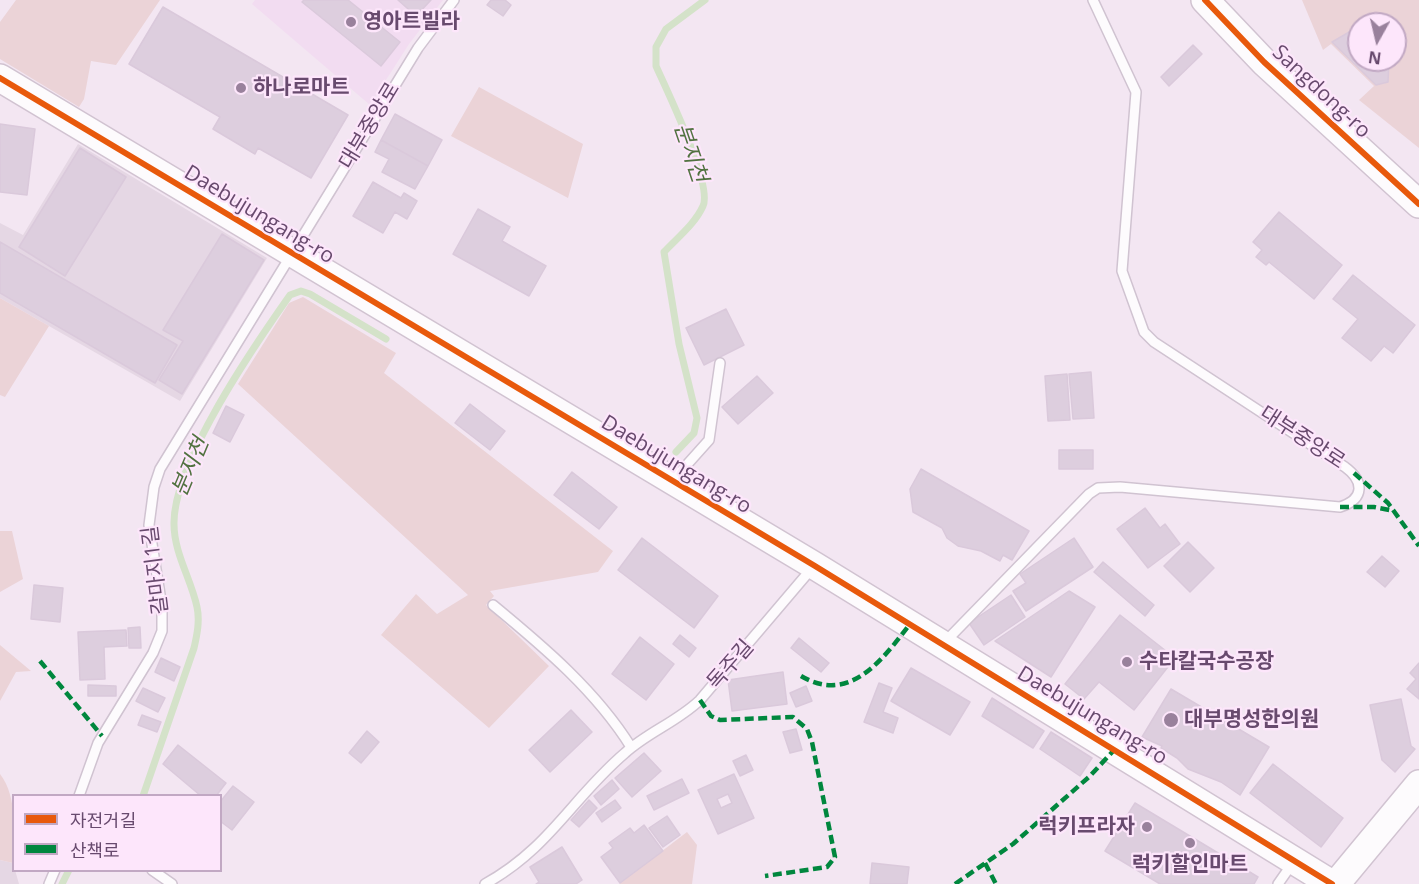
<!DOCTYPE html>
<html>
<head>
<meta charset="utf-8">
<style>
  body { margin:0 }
  #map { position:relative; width:1419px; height:884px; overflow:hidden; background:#f3e6f2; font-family:"Open Sans","Noto Sans KR",sans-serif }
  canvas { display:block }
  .legend { position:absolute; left:12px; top:794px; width:210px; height:78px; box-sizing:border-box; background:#fde6fb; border:2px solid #c1a8c3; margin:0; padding:8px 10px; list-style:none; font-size:18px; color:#684a6e }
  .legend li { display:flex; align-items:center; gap:12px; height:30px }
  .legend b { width:30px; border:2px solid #c1a8c3 }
  .north { position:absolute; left:1347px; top:12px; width:60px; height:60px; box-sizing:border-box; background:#fde6fb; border:2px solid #c1a8c3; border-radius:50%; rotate:188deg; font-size:16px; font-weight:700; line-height:24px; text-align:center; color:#684a6e }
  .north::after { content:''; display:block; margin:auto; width:21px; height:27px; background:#99819c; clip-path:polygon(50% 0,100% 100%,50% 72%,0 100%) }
</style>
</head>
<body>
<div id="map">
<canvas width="1419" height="884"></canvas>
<ul class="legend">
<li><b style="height:8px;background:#e8590c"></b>자전거길</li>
<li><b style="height:8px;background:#00873e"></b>산책로</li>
</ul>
<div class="north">N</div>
</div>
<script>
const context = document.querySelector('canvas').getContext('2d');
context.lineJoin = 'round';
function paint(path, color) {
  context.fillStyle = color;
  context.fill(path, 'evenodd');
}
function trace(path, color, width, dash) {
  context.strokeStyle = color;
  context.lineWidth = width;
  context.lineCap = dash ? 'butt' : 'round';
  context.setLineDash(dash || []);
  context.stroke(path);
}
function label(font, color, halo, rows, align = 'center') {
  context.font = font + ' "Open Sans","Noto Sans KR",sans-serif';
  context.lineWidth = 4.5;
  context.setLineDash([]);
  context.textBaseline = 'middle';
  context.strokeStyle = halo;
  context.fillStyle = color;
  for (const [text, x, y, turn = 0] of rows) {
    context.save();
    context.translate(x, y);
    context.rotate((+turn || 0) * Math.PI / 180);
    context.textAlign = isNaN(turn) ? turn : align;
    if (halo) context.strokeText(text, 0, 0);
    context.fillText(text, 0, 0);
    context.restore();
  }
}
paint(new Path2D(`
  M255,0H443L409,44L370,105L252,4Z`), '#f2dcf1');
paint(new Path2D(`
  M78,144L267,258L180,401L0,298V223L23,235Z
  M0,860L13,863L19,884H0Z`), '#e5d7e4');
paint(new Path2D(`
  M16,0H160L116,65L91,61L84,99L79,107L0,59V22Z
  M1302,0H1419V148L1359,100L1374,86L1331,44L1323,50ZM1359,24H1395V60H1359Z
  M479,87L583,144L568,198L451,136Z
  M303,297L396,353L384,373L613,551L598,572L490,591L494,596L486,605L549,666L489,728L381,635L416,594L437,614L468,595L238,384L289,303Z
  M0,298L49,326L5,397L0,395Z
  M0,531H12L23,579L0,592Z
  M0,645L31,671L16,672L0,701Z
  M0,774C18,797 14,835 13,863L0,860Z
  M687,832L697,845L692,884H619Z`), '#ebd3d7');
trace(new Path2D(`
  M676,452L694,433L697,418L679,344L664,252C677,238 695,224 703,206C713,185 667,91 656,66V47L666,29L705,0
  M143,796L194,648C197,635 200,621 197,607C191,579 174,553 174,524C173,463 254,346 290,295L301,291L310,294L386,339
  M62,884L69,870`), '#d4e2c9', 7);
const building = new Path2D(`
  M304,0H348L400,42L381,66L302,2Z
  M398,0H431L416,16Z
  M491,0H505L511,5L503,16L487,5Z
  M163,7L348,115L311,178L258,148L255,154L213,129L220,117L129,64Z
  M1359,30V60H1389L1388,82L1376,85L1332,42L1351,31Z
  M1193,45L1202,54L1169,86L1161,77Z
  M395,114L442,140L428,166L381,140Z
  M0,124L35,129L27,195L0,192Z
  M381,140L428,166L415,189L382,172L389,159L375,152Z
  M80,148L126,177L65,276L19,247Z
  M373,182L401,198L404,193L417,201L407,219L395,212L383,233L353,216Z
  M478,209L510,227L502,241L546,266L529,296L453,254Z
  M1279,212L1342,265L1314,299L1269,262L1266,265L1256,257L1262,250L1253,242Z
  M222,234L264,260L182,394L159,380L183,341L163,330Z
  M0,242L177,345L155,383L0,293Z
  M1353,275L1415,325L1393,353L1384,346L1371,361L1342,338L1358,319L1333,299Z
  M726,309L744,345L704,365L686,328Z
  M1091,372L1094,418L1073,419L1069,374Z
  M1067,374L1070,420L1048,421L1045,376Z
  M757,376L773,393L738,424L722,407Z
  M470,404L505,431L490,450L455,423Z
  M226,406L244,415L230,442L213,433Z
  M1059,450H1093V469H1059Z
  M921,469L1029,531L1012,560L1003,555L1000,561L981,551L958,546L947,538L942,528L913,512L910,489Z
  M572,472L617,507L599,529L554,495Z
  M1145,508L1160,528L1165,524L1180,544L1148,568L1117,529Z
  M642,538L718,596L694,628L618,570Z
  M1074,538L1093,567L1026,611L1013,591L1026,583L1020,574Z
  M1188,542L1214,568L1190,592L1164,566Z
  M1382,556L1399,571L1385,587L1367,572Z
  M1103,562L1154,605L1145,616L1094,572Z
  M34,585L63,588L60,622L31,619Z
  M1069,591L1095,607L1051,677L995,641Z
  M1011,595L1025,617L984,645L969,623Z
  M1120,615L1175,658L1134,710L1099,682L1084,699L1065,684Z
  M140,627L141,648H129L128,628Z
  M126,630L127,646L104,647L105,679L80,680L78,632Z
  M680,635L696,648L689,657L673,644Z
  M640,637L674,664L646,700L612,674Z
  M799,638L829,663L821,672L791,648Z
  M161,658L180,667L174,681L155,672Z
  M1419,663V699L1407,689L1416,679L1410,673Z
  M911,668L970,702L950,735L891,701Z
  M783,672L787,704L732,711L728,680Z
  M879,683L892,688L883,712L898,718L893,733L864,722Z
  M88,685L116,686V696H88Z
  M806,686L812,701L796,707L790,693Z
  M143,688L165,698L158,712L136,701Z
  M1171,689L1269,747L1240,795L1221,782L1188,769L1177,758L1161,748L1162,746L1142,737Z
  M992,698L1044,731L1033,748L982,716Z
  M1401,699L1411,746L1415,749L1395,772L1382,760L1370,705Z
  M571,710L592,732L550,772L529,750Z
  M142,715L161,722L157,732L138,725Z
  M796,729L802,750L790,753L783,732Z
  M367,731L379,742L361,763L349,753Z
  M1051,732L1092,758L1080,776L1040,749Z
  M178,745L226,783L216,796H201L163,764Z
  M644,753L661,771L632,797L615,778Z
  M746,755L753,770L740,776L733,761Z
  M1273,764L1343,818L1321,847L1250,793Z
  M734,774L754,818L718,834L698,790ZM728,794L732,803L721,808L717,799Z
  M682,779L689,793L654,810L647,796Z
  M612,780L619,789L601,805L594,796Z
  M233,786L254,802L232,830L220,821V802Z
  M589,800L597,808L579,827L571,820Z
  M615,800L621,808L602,822L596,813Z
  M1135,803L1258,877L1254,884H1160L1105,851Z
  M667,816L680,835L663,847L649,828Z
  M644,825L663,851L620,883L601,857L613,848L609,843L630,828L634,833Z
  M562,847L582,880L576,884H536L539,882L530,867Z
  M872,863L909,867L907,884H870Z`);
paint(building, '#ddcede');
trace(building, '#dac9db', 1.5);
const lane = new Path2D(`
  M675,478L709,440L720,363
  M493,605C544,647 596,691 631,747
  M944,643L1089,494L1098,488L1120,487L1340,507C1365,499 1364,481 1345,467L1154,342L1144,332L1122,271L1136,92L1093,0
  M79,796L98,743L153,653L162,631V607L149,525L154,487L160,469L418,48L454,0
  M152,870L172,884
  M49,884L55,870
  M485,884C550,848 572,798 625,753C648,732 677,722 700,700L813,567
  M1278,884L1292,864`);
const secondary = new Path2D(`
  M1205,0L1264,62L1419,204
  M0,78L815,566L1332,884
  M1336,884L1419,784`);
trace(lane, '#d0c3d1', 12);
trace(secondary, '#d1c3d1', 30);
trace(lane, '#fdfbfd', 9);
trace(secondary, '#fdfbfd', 27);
trace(new Path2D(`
  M1354,473L1388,503L1419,546
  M1340,507H1374L1394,511
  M40,661L102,736
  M801,676C850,705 883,659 910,624
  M700,700L711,716L720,720L793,717L807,729L812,742L835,857L827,867L765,876
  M985,863L996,884
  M955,884L1013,844L1090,776L1115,749`), '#00873e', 4.5, [9, 4.5]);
trace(new Path2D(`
  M1205,0L1264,62L1419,204
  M0,78L815,566L1332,884`), '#e8590c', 6);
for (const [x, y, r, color] of [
  [351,22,6,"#99819c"],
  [241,88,6,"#99819c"],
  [1127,662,6,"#99819c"],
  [1171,720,8,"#99819c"],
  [1147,827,6,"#99819c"],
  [1190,843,6,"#99819c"]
]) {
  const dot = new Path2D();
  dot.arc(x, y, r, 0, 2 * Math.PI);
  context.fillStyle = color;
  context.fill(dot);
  trace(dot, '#fde6fb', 2);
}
label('bold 21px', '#684a6e', '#fde6fb', [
  ["영아트빌라",363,22],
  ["하나로마트",253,88],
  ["수타칼국수공장",1139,662],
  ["대부명성한의원",1184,720],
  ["럭키프라자",1135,827,"right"],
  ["럭키할인마트",1190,865,"center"]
], 'left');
label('21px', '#684a6e', '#fde6fb', [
  ["Sangdong-ro",1321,92,43],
  ["대부중앙로",370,126,-59],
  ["Daebujungang-ro",259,215,31],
  ["대부중앙로",1302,438,33],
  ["Daebujungang-ro",676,465,31],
  ["갈마지1길",156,570,-97],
  ["독주길",731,665,-49],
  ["Daebujungang-ro",1092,716,31]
]);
label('italic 22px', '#517240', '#fde6fb', [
  ["분지천",690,153,71],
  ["분지천",191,467,-67]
]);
</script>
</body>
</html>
